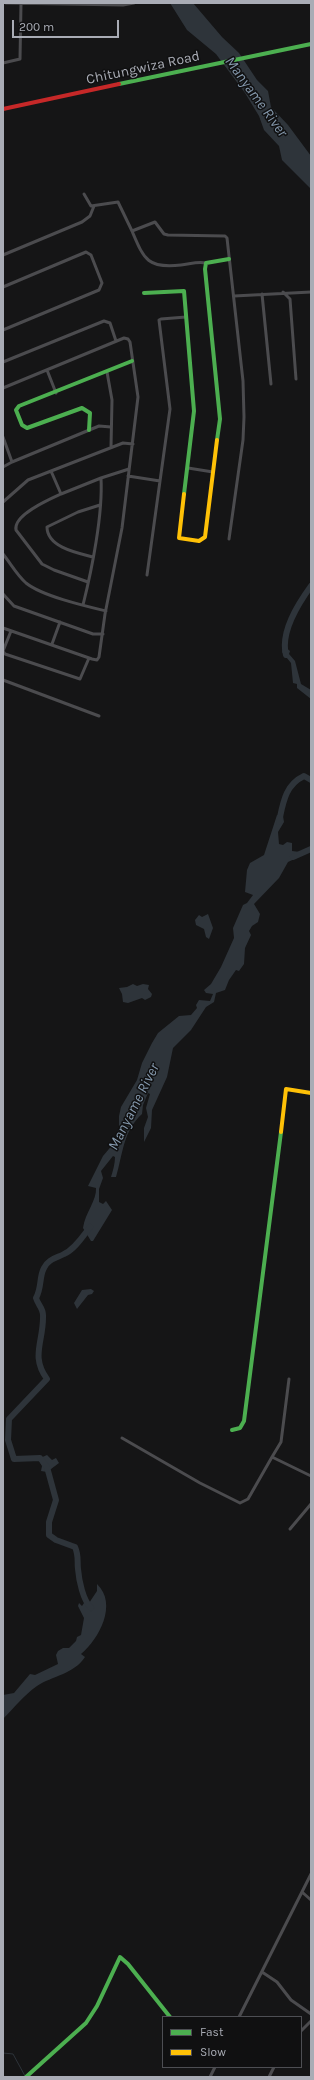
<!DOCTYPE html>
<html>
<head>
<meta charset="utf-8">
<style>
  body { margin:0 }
  #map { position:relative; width:314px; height:2080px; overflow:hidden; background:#151516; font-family:Karla,sans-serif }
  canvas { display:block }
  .frame { position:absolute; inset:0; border:4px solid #a9acb5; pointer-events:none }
  .legend { position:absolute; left:162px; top:2016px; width:140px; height:52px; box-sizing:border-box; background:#101011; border:1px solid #4d4e53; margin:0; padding:5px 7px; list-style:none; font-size:12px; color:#a9acb5 }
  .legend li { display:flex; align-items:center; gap:8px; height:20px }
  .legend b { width:20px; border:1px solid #4d4e53 }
  .scale { position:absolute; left:12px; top:20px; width:107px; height:18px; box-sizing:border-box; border:2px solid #a9acb5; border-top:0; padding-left:5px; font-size:12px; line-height:14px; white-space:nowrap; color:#a9acb5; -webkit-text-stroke:3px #101011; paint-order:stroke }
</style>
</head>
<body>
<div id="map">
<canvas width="314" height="2080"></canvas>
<div class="frame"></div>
<ul class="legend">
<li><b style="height:5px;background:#4caf50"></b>Fast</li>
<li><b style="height:5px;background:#ffc107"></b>Slow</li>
</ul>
<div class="scale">200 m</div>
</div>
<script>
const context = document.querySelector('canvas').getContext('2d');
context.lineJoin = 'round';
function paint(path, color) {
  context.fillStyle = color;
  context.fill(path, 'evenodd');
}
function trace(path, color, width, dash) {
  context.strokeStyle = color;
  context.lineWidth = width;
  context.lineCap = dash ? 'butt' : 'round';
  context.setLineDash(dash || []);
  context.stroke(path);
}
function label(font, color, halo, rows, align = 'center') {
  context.font = font + ' Karla,sans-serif';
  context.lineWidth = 3;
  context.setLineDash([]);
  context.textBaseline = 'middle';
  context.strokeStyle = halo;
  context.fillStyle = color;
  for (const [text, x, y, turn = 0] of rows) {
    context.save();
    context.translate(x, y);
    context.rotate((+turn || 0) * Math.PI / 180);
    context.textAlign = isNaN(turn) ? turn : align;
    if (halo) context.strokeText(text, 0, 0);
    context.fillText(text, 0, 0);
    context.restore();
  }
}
paint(new Path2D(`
  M170,3H193L222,37L239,53L257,80L268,91L271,107L288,125L311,156V189L282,160L279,146L264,130L259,116L245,93L216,54L187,30Z
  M284,646L290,651L289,654L295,661L301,684L311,690V699L297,688V684L293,683L291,663L282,652Z
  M277,815L283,816L284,822L278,832L279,844L283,845L287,842L292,843V851L300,852L301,856L288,862L279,878L254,904L260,914L258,922L252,926L249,931L251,935L245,948L244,964L239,971L236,970L229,980L225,990L216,993L214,1002L206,1007L191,1030L173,1048L167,1077L152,1110L151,1128L144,1142V1128L148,1117L146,1108L150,1094L148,1093L143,1105L142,1114C123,1131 123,1154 116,1177H111C113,1170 115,1164 115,1157L113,1156L101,1171L103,1178L99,1189V1202L103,1204L106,1201L112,1210L93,1241H91L83,1228C85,1213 97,1200 96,1188L88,1186L103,1156L114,1143L119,1129V1116L121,1107L137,1080L142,1063L152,1043L158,1033L179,1016L191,1015L197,1008L196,1005L199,1000L210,1001L213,994L206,993L204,990L211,984L221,967L234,938L233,928L243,905L247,903L253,895L245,892L247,870L250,863L264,855Z
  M208,914L213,928L209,939L206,937L204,929L196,925L195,920L199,915L202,917Z
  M133,984L137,986L143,984L149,985L148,989L152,994L151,997L145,1000L142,998L128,1003L123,1002L122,994L119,988L127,987Z
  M91,1289L94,1291L92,1294L88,1295L77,1309L74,1303L82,1290Z
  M47,1455L52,1460L56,1458L59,1463L47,1472L41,1471L42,1466L38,1459Z
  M97,1584C118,1604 99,1639 81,1654L85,1657C74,1674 52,1676 37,1686C24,1695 14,1708 3,1719V1695L14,1693L30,1674L35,1675L58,1664L56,1655L58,1651L63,1648H69L76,1641L77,1637L81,1635L84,1618L78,1606L79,1603L82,1606L84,1603H89L97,1591Z`), '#2e343a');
trace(new Path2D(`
  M3,2053L13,2054L25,2076`), '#2e343a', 1);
trace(new Path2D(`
  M286,655C280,632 298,604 311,586
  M279,822C283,803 285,785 304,776L311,780
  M293,857L311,849
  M90,1227C83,1236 75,1249 64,1254C57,1258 48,1259 44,1268C39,1277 42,1287 36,1298C38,1305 43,1308 43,1315C44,1341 30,1356 47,1379L9,1419L8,1440L14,1459L40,1458L47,1467L56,1500L49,1522V1535L56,1540L75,1547C79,1556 77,1561 78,1569C79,1581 83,1600 91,1608`), '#2e343a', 6);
trace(new Path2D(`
  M6,3L123,5L134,3
  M3,63L20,59L21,4
  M84,194L91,206L118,202L132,231L155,222L164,234L168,235L225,236L227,238L243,381L244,417L243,440L229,539
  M132,231C144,259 147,269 181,265C190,264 198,261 206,263
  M3,255L82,222L90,216L94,206
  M3,287L86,252L91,255L102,283L99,290L3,330
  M283,292L290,299L296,379
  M262,294L271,384
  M234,296L311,292
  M3,362L104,321L110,323L116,341
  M47,370L56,393
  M107,372L112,400L111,447
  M3,388L124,338L128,339L130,342L138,397L122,528L105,614L99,657L97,660L92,659L3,628
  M3,437L12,462
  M3,467L12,462L99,426L111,427
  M188,468L213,472
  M51,471L61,494C50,499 13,515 16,530L42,564L54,570L88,582
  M128,476L160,481L170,409L159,320L161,319L186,317
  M61,494L101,478L129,469
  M3,502L28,480L123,443L133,444
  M3,554C11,564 17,575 26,583C42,596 85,606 106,611
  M93,557C77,553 47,547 47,527L78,512L100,505
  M147,575L160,481
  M3,594L14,606L93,634H103
  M83,605C92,569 103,514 101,478
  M11,631L3,651L5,654L80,679L89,658
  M52,644L60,622
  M3,680L99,716
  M122,1438L200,1483L240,1503L248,1499L272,1457L311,1476
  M272,1457L281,1442L289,1379
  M290,1529L311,1504
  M302,1892L311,1900
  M262,1972L277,1982L291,2000L311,2014
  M239,2017L311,1874
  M301,2031L311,2021
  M210,2077L215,2067
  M269,2077L274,2067`), '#4b4b4e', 3);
trace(new Path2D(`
  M119,84L311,44
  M144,293L184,291L194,411L184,494
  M89,430L90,413L82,408L27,428L22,425L16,410L19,406L132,361
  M217,440L220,419L205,269L206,263L229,259
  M232,1430L240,1428L244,1421L281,1132
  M26,2077L86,2023L97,2006L120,1957L128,1964L170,2017`), '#4caf50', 4);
trace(new Path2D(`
  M184,494L179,538L199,541L205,537L217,440
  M281,1132L286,1089L311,1093`), '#ffc107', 4);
trace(new Path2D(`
  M3,109L119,84`), '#c62828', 4);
label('14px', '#a9acb5', '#101011', [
  ["Chitungwiza Road",143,68,-12]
]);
label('italic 15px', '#8498ac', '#101011', [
  ["Manyame River",256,97,54],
  ["Manyame River",134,1107,-63]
]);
</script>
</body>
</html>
